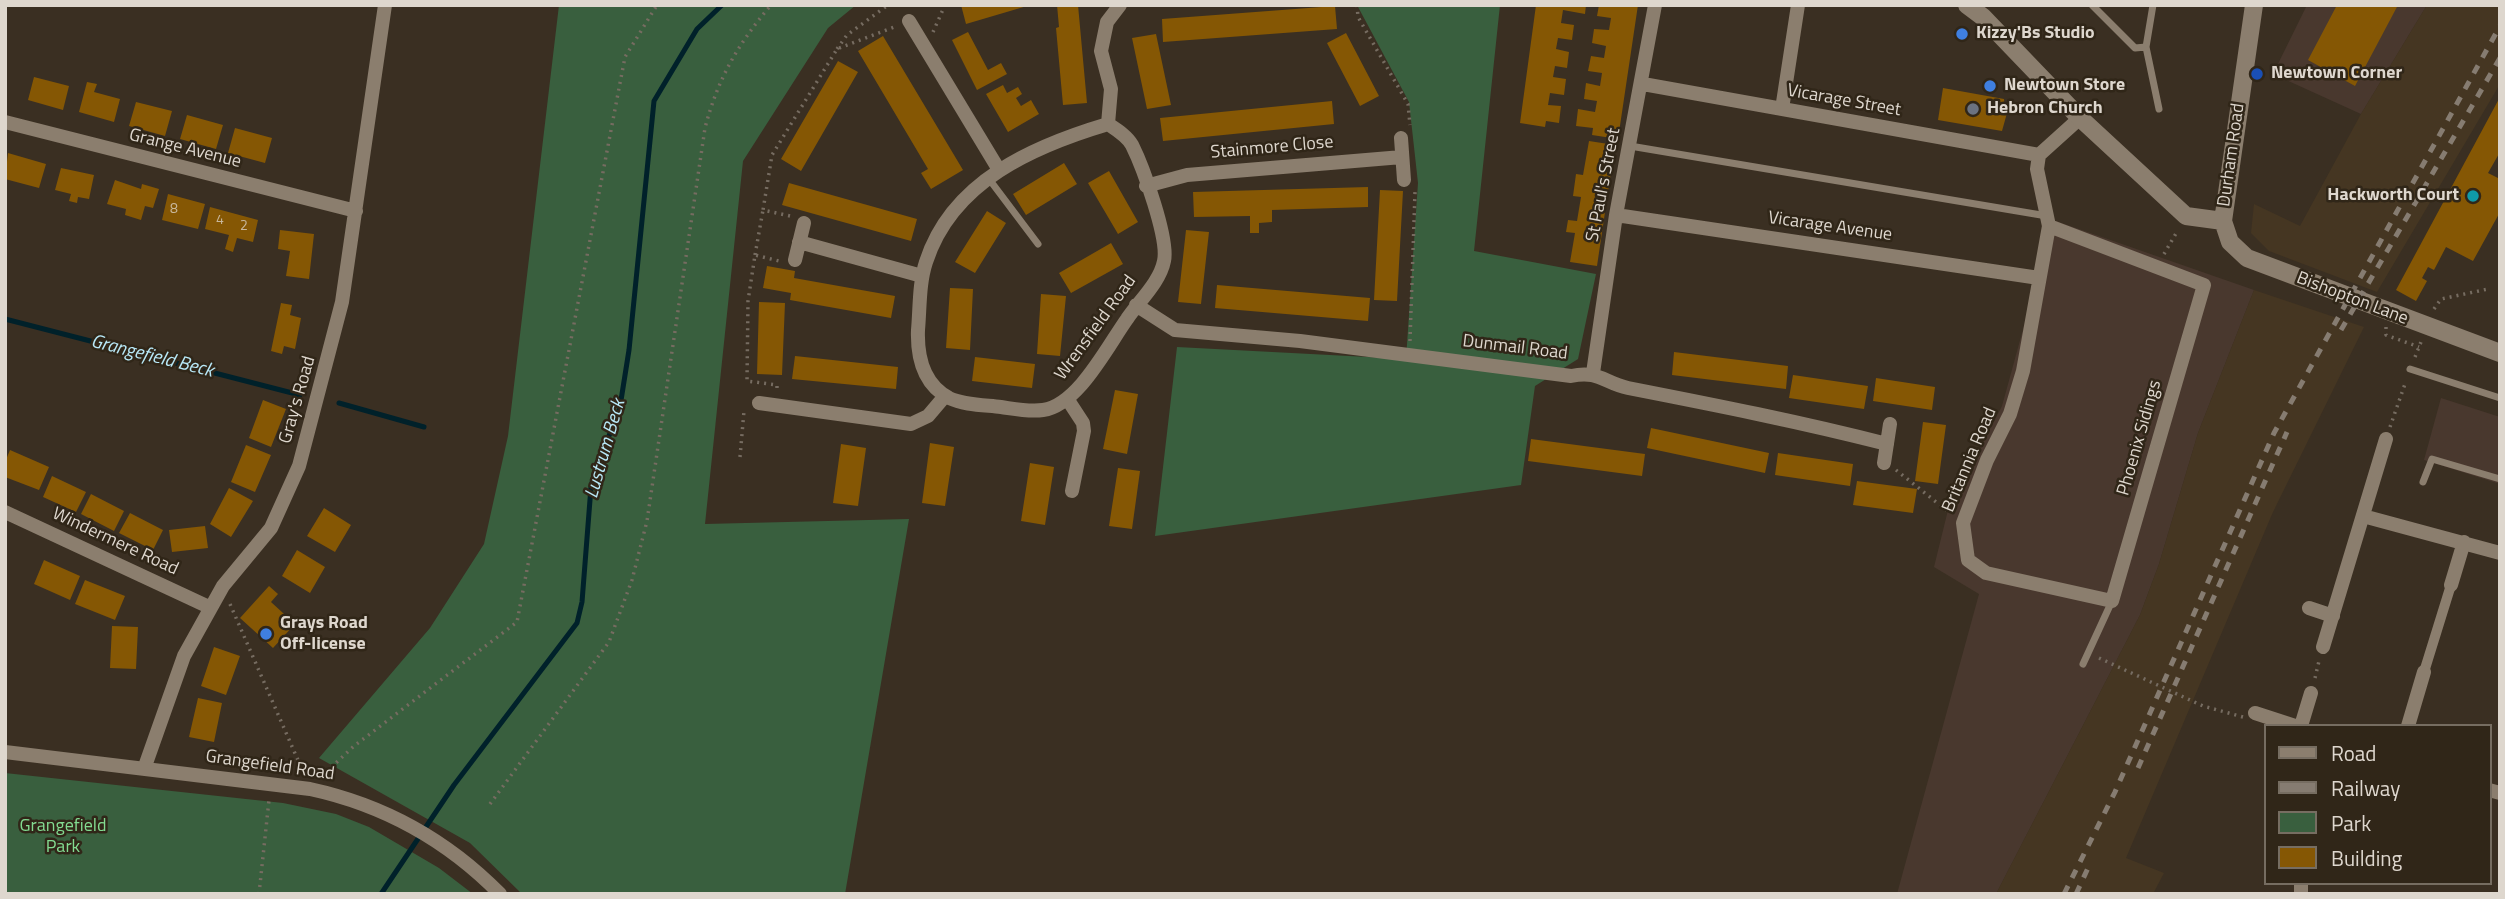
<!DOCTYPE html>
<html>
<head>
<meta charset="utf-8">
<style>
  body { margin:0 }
  #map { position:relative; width:2505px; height:899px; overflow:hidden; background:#3a2f22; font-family:"Titillium Web",sans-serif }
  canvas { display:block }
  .frame { position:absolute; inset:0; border:7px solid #ded7ce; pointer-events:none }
  .legend { position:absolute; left:2264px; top:724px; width:228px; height:161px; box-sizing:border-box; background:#302618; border:2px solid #766d61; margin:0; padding:9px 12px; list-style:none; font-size:21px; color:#ded7ce }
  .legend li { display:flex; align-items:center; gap:14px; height:35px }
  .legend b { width:35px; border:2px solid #766d61 }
</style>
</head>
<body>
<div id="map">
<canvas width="2505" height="899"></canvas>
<div class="frame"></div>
<ul class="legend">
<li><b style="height:9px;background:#8b7e6e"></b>Road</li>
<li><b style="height:9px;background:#867c71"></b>Railway</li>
<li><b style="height:19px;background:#395f3e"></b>Park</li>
<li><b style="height:19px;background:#855704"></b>Building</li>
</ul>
</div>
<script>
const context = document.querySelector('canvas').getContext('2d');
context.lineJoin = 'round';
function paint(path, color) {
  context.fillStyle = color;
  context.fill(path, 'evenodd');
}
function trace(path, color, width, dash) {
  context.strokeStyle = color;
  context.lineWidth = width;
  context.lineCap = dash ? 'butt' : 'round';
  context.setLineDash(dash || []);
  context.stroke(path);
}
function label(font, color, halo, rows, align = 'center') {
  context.font = font + ' "Titillium Web",sans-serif';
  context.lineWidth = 5;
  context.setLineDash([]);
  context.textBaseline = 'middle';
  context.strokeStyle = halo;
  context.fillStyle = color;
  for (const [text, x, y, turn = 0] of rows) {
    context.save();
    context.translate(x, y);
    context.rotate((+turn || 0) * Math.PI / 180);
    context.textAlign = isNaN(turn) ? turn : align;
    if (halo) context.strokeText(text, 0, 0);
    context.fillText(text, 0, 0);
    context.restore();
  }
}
paint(new Path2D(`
  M2307,5H2427L2361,114L2273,74Z
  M2053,220L2254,290L2198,433L2159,564L2140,615L1996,894H1897L1979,594L1934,567L1948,510L2002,406Z
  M2441,398L2500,417V484L2424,460Z`), '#49382e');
paint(new Path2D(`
  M2427,5H2500V84L2377,292L2269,251L2251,233L2254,204L2300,226L2361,114Z
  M2254,290L2364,327L2273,512L2126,858L2164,873L2153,894H1996L2140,615L2159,564L2198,433Z`), '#453622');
paint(new Path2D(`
  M559,5H856L828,28L743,161L705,524L909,519L845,894H522L470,843L319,758L430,628L484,544L508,436Z
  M1357,5H1500L1474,251L1596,274L1578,359L1535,386L1521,485L1155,536L1177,347L1406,359L1418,183L1409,102Z
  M5,773L283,803L336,814L369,827L439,868L473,894H5Z`), '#395f3e');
trace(new Path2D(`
  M5,319L300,395
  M339,403L424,427
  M381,894L454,785L577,623L582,602L591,487L597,463L619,413L629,350L654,101L697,29L722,5`), '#00212a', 5);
paint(new Path2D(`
  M961,5H1027V6L966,24Z
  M1057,5H1078L1087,103L1063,105L1056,28L1059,27Z
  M1536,5H1586L1585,14L1563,10L1561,23L1574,25L1572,40L1558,38L1556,49L1569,52L1567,68L1555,66L1553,77L1566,79L1564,95L1550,93L1548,105L1561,106L1559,123L1546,121L1545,127L1520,123Z
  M1599,5H1638L1618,139L1592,135L1593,128L1576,126L1578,109L1595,112L1597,101L1584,99L1586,83L1600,86L1602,73L1588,71L1591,56L1604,58L1606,46L1592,43L1594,29L1609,30L1611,18L1597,16Z
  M2337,5H2398L2355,86L2308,60Z
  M1335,6L1337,29L1163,42L1162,19Z
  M968,32L988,70L1001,63L1007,74L977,90L952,40Z
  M1346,33L1379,96L1360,106L1327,43Z
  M1156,34L1171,105L1147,109L1132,38Z
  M883,36L963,170L931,189L921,173L928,169L858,51Z
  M838,61L858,72L801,171L781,159Z
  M34,77L69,86L63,110L28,100Z
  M87,82L97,84L94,92L120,99L114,122L79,112Z
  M1003,85L1007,93L1018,87L1022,94L1016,98L1021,106L1031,100L1039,114L1008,132L986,94Z
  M1943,88L2004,99L2005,113H2007L2002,131L1938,120Z
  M2500,97V152L2488,173L2500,179V212L2473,261L2446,247L2434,270L2428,267L2422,278L2427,281L2416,301L2396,290Z
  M1332,101L1334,124L1163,141L1160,118Z
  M136,102L172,111L165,136L129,126Z
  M187,115L223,125L216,149L180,139Z
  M235,128L272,138L265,163L228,153Z
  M1589,141L1615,145L1597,266L1570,262L1575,233L1566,232L1568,220L1577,221L1581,197L1573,196L1576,174L1583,175Z
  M8,153L46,164L39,188L5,179Z
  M1064,163L1077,184L1026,215L1013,194Z
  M61,168L94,175L89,199L78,197L77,203L69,201L71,194L55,190Z
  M1109,171L1138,222L1118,234L1088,183Z
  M115,180L141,189L142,184L159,189L153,208L145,206L141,220L125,215L126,209L107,204Z
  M789,183L917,219L911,241L782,205Z
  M1368,187V207L1272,210V222L1259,223V233H1250V216L1194,217L1193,192Z
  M1380,190L1403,191L1397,301L1374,300Z
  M168,194L205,204L198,229L162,220Z
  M210,207L258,220L253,242L237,238L233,252L225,249L229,235L205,229Z
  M987,211L1006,223L975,273L955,262Z
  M280,230L314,234L309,279L286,276L290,251L278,249Z
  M1186,230L1209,232L1201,304L1178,302Z
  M1111,243L1123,264L1071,293L1059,273Z
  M767,266L795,271L794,278L895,296L891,318L790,300L791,293L763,288Z
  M1217,285L1370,298L1368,321L1215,308Z
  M950,288L973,289L970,350L946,348Z
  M1041,294L1066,296L1060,356L1037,354Z
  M759,302L785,303L782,375L757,374Z
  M281,303L292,305L290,315L301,318L295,349L284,346L282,354L271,351Z
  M1674,352L1788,366L1786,389L1672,375Z
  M795,356L898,367L896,389L792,379Z
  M975,357L1035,364L1032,388L972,381Z
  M1793,375L1868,386L1864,409L1789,398Z
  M1876,378L1935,387L1932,410L1873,401Z
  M1115,390L1138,394L1127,454L1103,449Z
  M263,400L286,409L271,447L249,438Z
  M1923,422L1946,425L1938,484L1915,481Z
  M1651,428L1769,453L1765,473L1647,448Z
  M1531,439L1645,454L1642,476L1528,461Z
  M930,443L954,447L945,506L922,503Z
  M841,444L866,448L858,506L833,503Z
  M246,445L271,455L255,492L231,482Z
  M10,450L49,467L39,490L5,477V462Z
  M1778,453L1853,464L1850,486L1775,475Z
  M1030,463L1054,467L1045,525L1021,521Z
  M1118,468L1140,471L1132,529L1109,526Z
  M52,476L86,492L76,512L43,497Z
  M1857,481L1917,489L1913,513L1853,505Z
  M229,488L253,501L231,537L210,524Z
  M91,494L124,511L114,531L81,514Z
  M324,508L351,525L335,552L307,536Z
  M130,513L163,530L153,550L119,533Z
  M205,526L208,548L172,552L169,530Z
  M297,550L325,567L310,593L282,576Z
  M44,560L80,576L70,600L34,584Z
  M85,580L125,596L115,620L75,604Z
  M269,586L278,594L271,602L295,624L273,648L240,618Z
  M112,626L138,627L136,669L110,668Z
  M214,647L240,656L226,695L201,686Z
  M198,698L222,703L214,742L189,737Z`), '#855704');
trace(new Path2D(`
  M1357,5L1358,17L1408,104L1410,125
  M933,32L945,5
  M837,49L847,35L888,5
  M790,216L763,210L772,155L837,49L894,27
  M2164,254L2178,230
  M755,255L763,210
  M2434,309L2441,299L2488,289
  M2386,327V335L2419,347
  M1410,341L1415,192
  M2415,357L2421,342
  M777,388V385L747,381L748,301L755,255L779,261
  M2390,427L2406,381
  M740,457L744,411
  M1896,470L1950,513
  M230,604L304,774
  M2099,658L2203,706L2243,717
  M2315,678L2319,661
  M321,777L354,746L517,622L625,57L657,5
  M490,804L609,642L632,580L647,521L705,128C718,78 738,44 771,5
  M259,894L269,800`), '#766c61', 3.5, [2, 5]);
trace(new Path2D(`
  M2092,5L2135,48L2146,47L2153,5
  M2146,47L2159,109
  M1630,146L2047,216
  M989,179L1038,244
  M2410,369L2500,398
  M2423,482L2432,459L2500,479
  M2083,664L2112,601`), '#8b7e6e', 7);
trace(new Path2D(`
  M2424,672L2451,585`), '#8b7e6e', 10);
trace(new Path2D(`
  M909,21L999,170
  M1643,84L2039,155
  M1782,109L1798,5
  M5,122L356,211
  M1108,124C1117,130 1127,136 1132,145C1143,167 1169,239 1164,261C1160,282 1139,301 1127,319C1107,347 1078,405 1043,410C1029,412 1015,409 1001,407C984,405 964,405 949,398C923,384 917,357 918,330C920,307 919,283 926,262C952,181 1034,146 1108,124Z
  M1108,124L1111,89L1101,51L1107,22L1120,5
  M1401,138L1404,180
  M1146,186L1187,175L1402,157
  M1616,215L2039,278
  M2049,226L2204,285L2112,601L1986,573L1968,560L1963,523L1987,460L2010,414L2023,371L2049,226L2037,169L2039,155L2080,118
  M799,242L922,276
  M795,260L804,223
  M1136,305L1175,330L1300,341L1571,376C1599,370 1604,383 1628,388C1715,405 1801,422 1887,444
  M1593,373L1616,215L1655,5
  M1068,400L1083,423L1084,431L1072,491
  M759,403L911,424L928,416L945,396
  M1884,463L1890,424
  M5,512L209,607
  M2363,516L2500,553
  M2451,585L2464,542
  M2309,608L2333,616
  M2323,647L2386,439
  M2255,713L2295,726
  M2301,726L2311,693
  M2408,726L2424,672
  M5,752L310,789C384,805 446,839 500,894
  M144,769L184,656L223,586L271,528L299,466L342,302L385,5
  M2489,790L2500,793
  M2301,894V883`), '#8b7e6e', 14);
trace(new Path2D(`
  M1967,5L1983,17L2080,118L2186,216L2223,221
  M2254,5L2223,221L2230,242L2247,258L2500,353`), '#8b7e6e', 18);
trace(new Path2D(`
  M2341,330L2500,58
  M2138,768L2287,432
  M2064,894L2115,792L2274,433L2500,26
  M2076,894L2088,868`), '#867c71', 5, [9, 9]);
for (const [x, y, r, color] of [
  [1962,34,7,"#3f7fe0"],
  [2257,74,7,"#1a4fb4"],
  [1990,86,7,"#3f7fe0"],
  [1973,109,7,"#6b7280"],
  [2473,196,7,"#0f9aa8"],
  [266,634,7,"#3f7fe0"]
]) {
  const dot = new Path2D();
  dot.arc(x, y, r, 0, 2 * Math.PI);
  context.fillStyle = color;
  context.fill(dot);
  trace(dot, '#302618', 2.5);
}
label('14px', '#c8b79c', null, [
  ["8",174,210],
  ["4",220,221],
  ["2",244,227]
]);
label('bold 18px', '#ded7ce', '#302618', [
  ["Kizzy'Bs Studio",1976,34],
  ["Newtown Corner",2271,74],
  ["Newtown Store",2004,86],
  ["Hebron Church",1987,109],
  ["Hackworth Court",2459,196,"right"],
  ["Grays Road",280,624],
  ["Off-license",280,645]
], 'left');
label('18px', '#ded7ce', '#302618', [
  ["Vicarage Street",1844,101,10],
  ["Stainmore Close",1272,148,-5],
  ["Grange Avenue",185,149,14],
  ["Durham Road",2232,155,-82],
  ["St Paul's Street",1604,185,-79],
  ["Vicarage Avenue",1830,227,8],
  ["Bishopton Lane",2352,299,21],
  ["Wrensfield Road",1096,328,-54],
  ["Dunmail Road",1515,348,7],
  ["Gray's Road",298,400,-74],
  ["Phoenix Sidings",2140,438,-74],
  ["Britannia Road",1970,460,-67],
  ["Windermere Road",115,542,25],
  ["Grangefield Road",270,766,8]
]);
label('18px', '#83db91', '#302618', [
  ["Grangefield",63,827],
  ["Park",63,848]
]);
label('italic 19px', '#b8e8f7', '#302618', [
  ["Grangefield Beck",152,357,14],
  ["Lustrum Beck",606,449,-74]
]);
</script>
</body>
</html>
